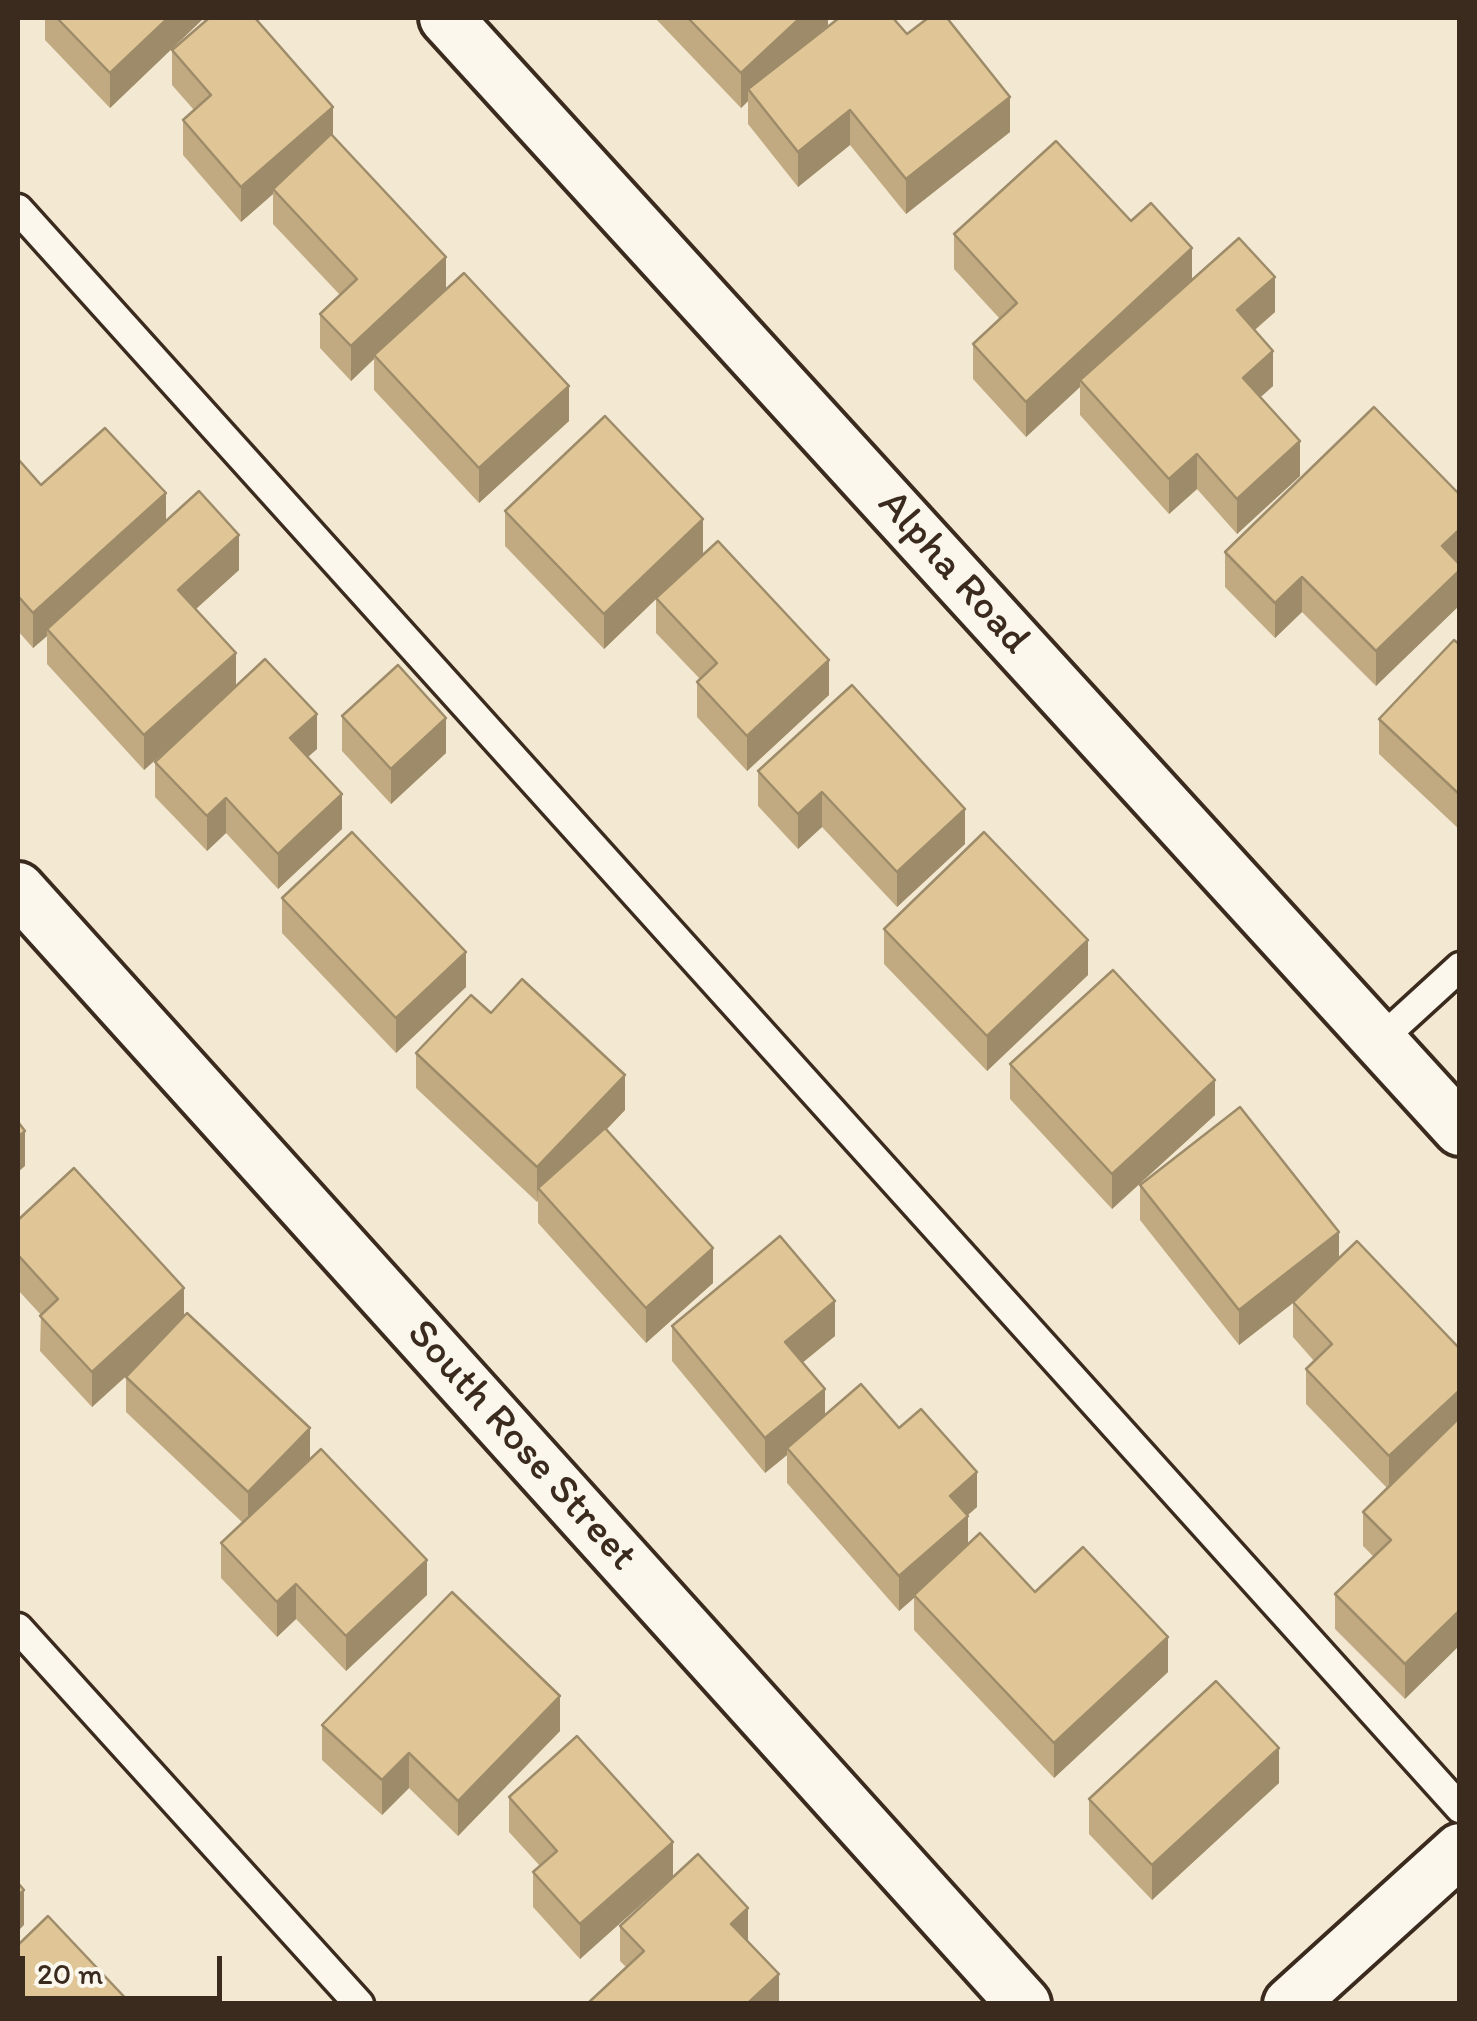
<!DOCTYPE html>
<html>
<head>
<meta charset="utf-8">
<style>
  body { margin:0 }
  #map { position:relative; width:1477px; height:2021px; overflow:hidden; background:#f3e8d2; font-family:Itim,sans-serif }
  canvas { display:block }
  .frame { position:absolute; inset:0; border:20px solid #3b2a1e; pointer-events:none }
  .scale { position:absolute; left:20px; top:1956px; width:202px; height:45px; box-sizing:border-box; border:5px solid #3b2a1e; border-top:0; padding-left:12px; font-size:30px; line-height:35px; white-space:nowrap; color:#3b2a1e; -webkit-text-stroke:8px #fbf7ec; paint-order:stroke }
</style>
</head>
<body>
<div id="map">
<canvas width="1477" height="2021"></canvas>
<div class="frame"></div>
<div class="scale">20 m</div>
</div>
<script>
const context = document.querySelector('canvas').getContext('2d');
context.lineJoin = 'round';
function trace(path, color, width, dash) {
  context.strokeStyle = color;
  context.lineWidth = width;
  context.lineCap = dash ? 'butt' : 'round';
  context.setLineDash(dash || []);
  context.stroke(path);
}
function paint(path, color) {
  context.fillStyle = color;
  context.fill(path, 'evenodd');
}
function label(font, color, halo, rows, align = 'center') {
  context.font = font + ' Itim,sans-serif';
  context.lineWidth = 8;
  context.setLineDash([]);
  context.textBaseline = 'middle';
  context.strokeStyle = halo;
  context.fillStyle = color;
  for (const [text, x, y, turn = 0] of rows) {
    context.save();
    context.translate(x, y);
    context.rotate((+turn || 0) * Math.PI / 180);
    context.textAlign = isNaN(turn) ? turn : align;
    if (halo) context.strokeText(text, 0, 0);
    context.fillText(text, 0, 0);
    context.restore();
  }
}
const service = new Path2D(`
  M18,209L1460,1808
  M1379,1041L1460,967
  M18,1628L359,2004`);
const minor = new Path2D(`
  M446,18L1460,1129
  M18,889L1024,2004
  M1290,2004L1460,1850`);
trace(service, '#3b2a1e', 35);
trace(minor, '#3b2a1e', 60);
trace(service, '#fbf7ec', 28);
trace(minor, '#fbf7ec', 52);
paint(new Path2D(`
  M45,18H204L110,108L45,40Z
  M655,18H828V25L907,34L1010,132L906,214L850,145L798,187L748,124V101L741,108Z
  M172,50L333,136L446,289L569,421L479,503L374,390V359L351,381L320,348V314L340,295L273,224V194L241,222L183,155V120L194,110L172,85Z
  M1131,221L1192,280L1275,312L1255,330L1273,386L1260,397L1300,476L1237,534L1197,489L1169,514L1080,415V387L1026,437L973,379V344L1000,319L954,269V234Z
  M18,459L41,485L166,521L239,570L196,609L236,687L317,749L307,757L342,829L278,889L226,833L207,851L155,797V762L217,705L144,770L47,664V636L33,648L18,631Z
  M1460,495L1376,686L1302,612L1275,638L1225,587V552Z
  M505,511L703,554L829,695L747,771L697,717V682L700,679L656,633V599L604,649L505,546Z
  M1460,645V830L1379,754V719Z
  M852,685L965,844L897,907L822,827L798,849L758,806V771Z
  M342,716L446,753L391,804L342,751Z
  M282,898L466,987L396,1053L282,933Z
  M884,929L1088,975L987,1071L884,964Z
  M491,1013L625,1110L606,1130L713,1283L646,1343L538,1223V1201L537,1202L416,1088V1053Z
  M1010,1064L1215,1115L1112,1209L1010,1099Z
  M1140,1185L1339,1259L1460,1349L1405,1699L1335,1629V1594L1374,1557L1363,1546V1512L1387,1488L1306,1404V1369L1314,1361L1293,1337V1303L1239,1345L1140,1220Z
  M18,1186L20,1218L184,1315L427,1595L346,1671L296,1619L277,1637L221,1578V1543L243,1523L126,1412V1377L132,1371L92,1407L40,1351L41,1315L18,1290Z
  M672,1326L835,1336L802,1363L825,1415L899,1428L977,1507L967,1515L968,1545L1035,1592L1168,1672L1054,1778L914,1630V1598L899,1611L787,1483V1455L765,1473L672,1361Z
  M322,1725L560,1731L458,1836L409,1788L382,1815L322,1760Z
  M1279,1783L1152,1900L1089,1834V1799Z
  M509,1797L673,1876L580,1959L533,1907V1872L540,1866L509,1832Z
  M620,1926L748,1942L779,2004L626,1967L620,1961Z`), '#c1aa81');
paint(new Path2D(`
  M168,18H204L110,108V73Z
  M800,18H828V25L748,89V101L741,108V73Z
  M1010,97V132L906,214V179Z
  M333,107V142L273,189V194L241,222V187Z
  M850,110V145L798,187V152Z
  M1192,248V283L1080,380V387L1026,437V402Z
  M446,257V292L374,355V359L351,381V346Z
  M1275,277V312L1237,345V310Z
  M1273,351V386L1243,413V378Z
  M569,386V421L479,503V468Z
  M1300,441V476L1237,534V499Z
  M1197,454V489L1169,514V479Z
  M166,493V528L47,629V636L33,648V613Z
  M703,519V554L604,649V614Z
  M1460,529V564L1442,546Z
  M239,535V570L178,625V590Z
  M1460,570V605L1376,686V651Z
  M1302,577V612L1275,638V603Z
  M236,653V688L144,770V735Z
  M829,660V695L747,771V736Z
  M317,714V749L290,773V738Z
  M446,718V753L391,804V769Z
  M822,792V827L798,849V814Z
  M342,794V829L278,889V854Z
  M226,798V833L207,851V816Z
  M965,809V844L897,907V872Z
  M1088,940V975L987,1071V1036Z
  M466,952V987L396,1053V1018Z
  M625,1075V1110L544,1195L538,1188L537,1202V1167Z
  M1215,1080V1115L1112,1209V1174Z
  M25,1131V1166L18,1172V1137Z
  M20,1188V1223L18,1225V1190Z
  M1339,1232V1267L1239,1345V1310Z
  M713,1248V1283L646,1343V1308Z
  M184,1288V1323L92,1407V1372Z
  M835,1301V1336L785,1377V1342Z
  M825,1389V1424L787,1448V1455L765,1473V1438Z
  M1460,1390V1425L1389,1491V1456Z
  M310,1428V1463L248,1527V1492Z
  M977,1472V1507L950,1531V1496Z
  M968,1516V1551L899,1611V1576Z
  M427,1560V1595L346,1671V1636Z
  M296,1584V1619L277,1637V1602Z
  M1460,1610V1645L1405,1699V1664Z
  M1168,1637V1672L1054,1778V1743Z
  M560,1696V1731L458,1836V1801Z
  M1279,1748V1783L1152,1900V1865Z
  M409,1753V1788L382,1815V1780Z
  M673,1842V1876L580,1959V1924Z
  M24,1890V1925L18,1931V1896Z
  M748,1908V1943L731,1924Z
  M779,1974V2004H747Z`), '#9d8b69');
const building = new Path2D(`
  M57,18H168L110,73Z
  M209,18H255L333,107L241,187L183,120L211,95L172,50Z
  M688,18H800L741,73Z
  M839,18H893L907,34L928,18H947L1010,97L906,179L850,110L798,152L748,89Z
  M331,134L446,257L351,346L320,314L357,279L273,189Z
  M1056,141L1131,221L1151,203L1192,248L1026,402L973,344L1017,303L954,234Z
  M1239,238L1275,277L1237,310L1273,351L1243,378L1300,441L1237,499L1197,454L1169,479L1080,380Z
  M464,273L569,386L479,468L374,355Z
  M1374,407L1460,495V529L1442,546L1460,565V570L1376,651L1302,577L1275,603L1225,552Z
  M605,416L703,519L604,614L505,511Z
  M105,428L166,493L33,613L18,596V459L41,485Z
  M199,491L239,535L178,590L236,653L144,735L47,629Z
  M718,541L829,660L747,736L697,682L717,663L656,598Z
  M1454,640L1460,645V795L1379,719Z
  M265,659L317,714L290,738L342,794L278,854L226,798L207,816L155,762Z
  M398,665L446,718L391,769L342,716Z
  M852,685L965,809L897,872L822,792L798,814L758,771Z
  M352,832L466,952L396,1018L282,898Z
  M984,832L1088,940L987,1036L884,929Z
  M1113,970L1215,1080L1112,1174L1010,1064Z
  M522,979L625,1075L537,1167L416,1053L471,995L491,1013Z
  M1240,1107L1339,1232L1239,1310L1140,1185Z
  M18,1122L25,1131L18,1137Z
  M605,1128L713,1248L646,1308L538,1188Z
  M74,1168L184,1288L92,1372L40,1316L58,1299L18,1255V1220Z
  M780,1236L835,1301L785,1342L825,1389L765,1438L672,1326Z
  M1357,1241L1460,1349V1390L1389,1456L1306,1369L1332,1344L1293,1302Z
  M187,1313L310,1428L248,1492L126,1377Z
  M861,1384L899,1428L921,1409L977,1472L950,1496L968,1516L899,1576L787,1448Z
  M1460,1417V1610L1405,1664L1335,1594L1391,1540L1363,1512Z
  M321,1449L427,1560L346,1636L296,1584L277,1602L221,1543Z
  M980,1533L1035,1592L1083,1547L1168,1637L1054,1743L914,1595Z
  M452,1592L560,1696L458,1801L409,1753L382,1780L322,1725Z
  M1216,1681L1279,1748L1152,1865L1089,1799Z
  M577,1736L673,1842L580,1924L533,1872L557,1851L509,1797Z
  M698,1854L748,1908L731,1924L779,1974L747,2004H587L644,1951L620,1926Z
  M18,1883L24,1890L18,1896Z
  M48,1916L131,2004H18V1945Z`);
paint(building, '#e0c696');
trace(building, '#9d8b69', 2.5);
label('42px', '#3b2a1e', '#fbf7ec', [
  ["Alpha Road",953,573,48],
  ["South Rose Street",521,1446,48]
]);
</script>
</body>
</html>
